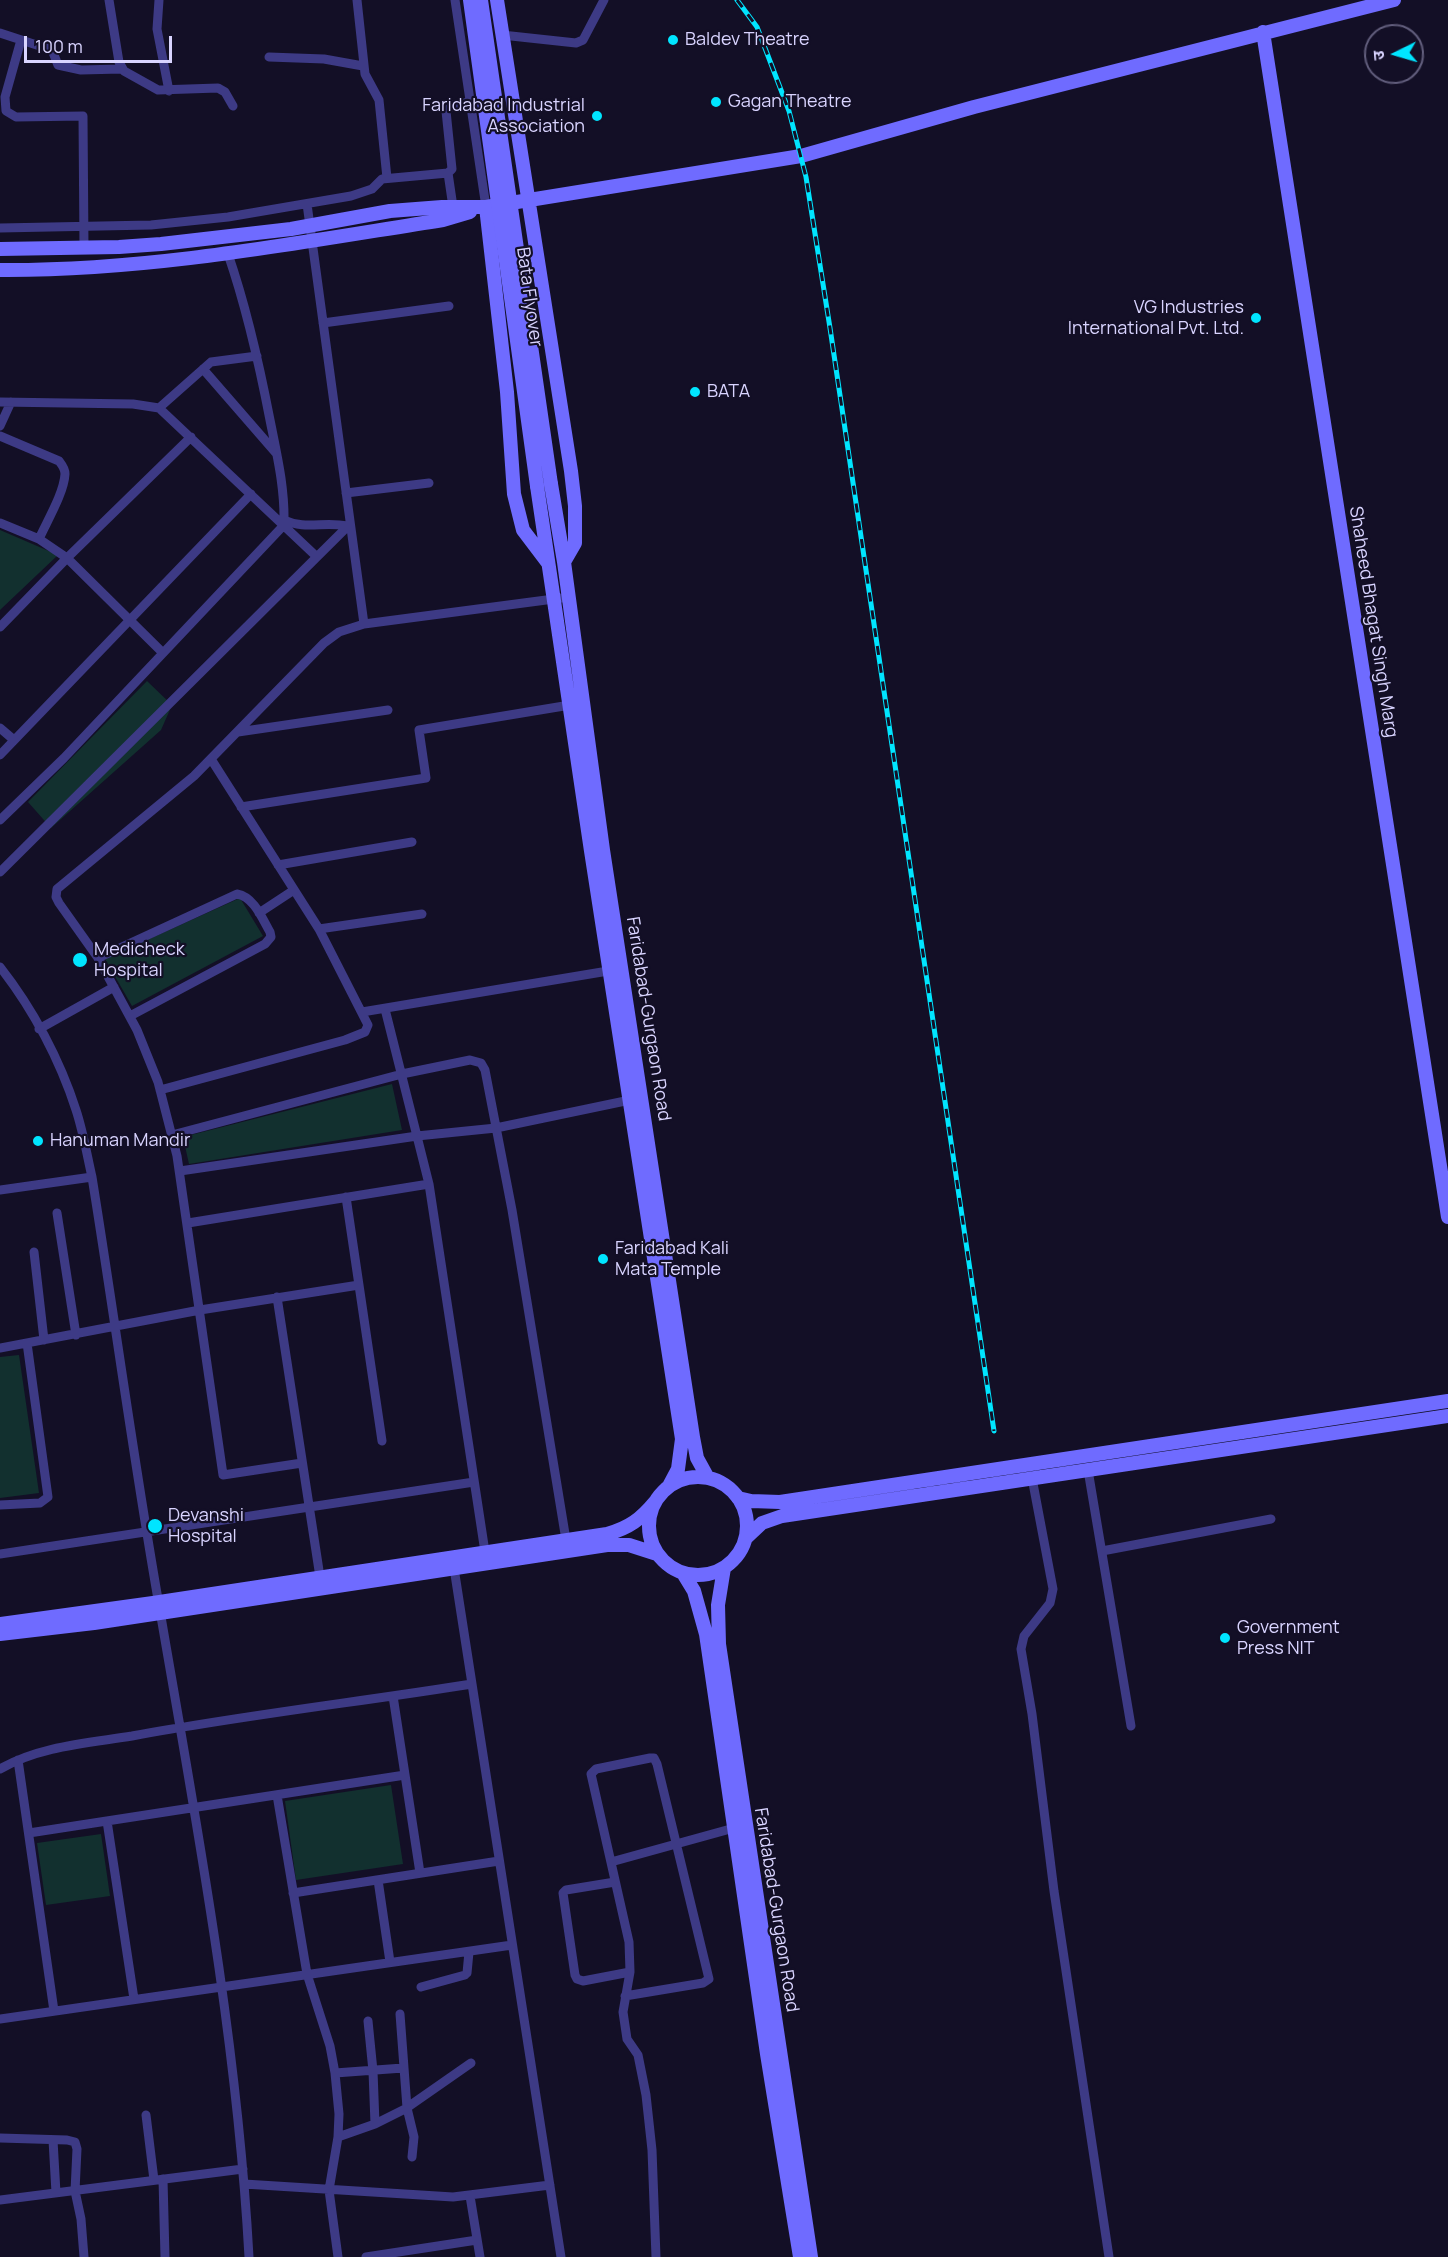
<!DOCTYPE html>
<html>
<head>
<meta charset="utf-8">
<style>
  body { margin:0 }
  #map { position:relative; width:1448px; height:2257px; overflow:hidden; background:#130f26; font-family:Manrope,"Noto Sans Devanagari",sans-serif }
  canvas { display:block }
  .north { position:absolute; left:1364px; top:24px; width:60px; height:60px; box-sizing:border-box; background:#130f26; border:2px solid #625e7d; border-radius:50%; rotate:265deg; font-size:16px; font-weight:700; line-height:24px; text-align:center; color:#d9d4ff }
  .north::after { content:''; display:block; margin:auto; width:21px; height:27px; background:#00e5ff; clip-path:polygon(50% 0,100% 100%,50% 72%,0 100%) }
  .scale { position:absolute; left:24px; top:36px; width:148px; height:27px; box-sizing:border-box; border:3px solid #d9d4ff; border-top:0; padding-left:8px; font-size:18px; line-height:21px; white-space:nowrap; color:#d9d4ff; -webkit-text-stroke:4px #130f26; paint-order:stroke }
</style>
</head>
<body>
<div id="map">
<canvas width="1448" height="2257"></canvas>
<div class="north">उ</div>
<div class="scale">100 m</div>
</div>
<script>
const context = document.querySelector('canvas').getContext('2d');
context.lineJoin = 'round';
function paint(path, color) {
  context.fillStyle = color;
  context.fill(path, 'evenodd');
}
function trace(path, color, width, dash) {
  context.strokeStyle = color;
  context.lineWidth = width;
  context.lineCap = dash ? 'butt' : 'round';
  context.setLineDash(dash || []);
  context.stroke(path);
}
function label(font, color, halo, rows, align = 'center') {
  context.font = font + ' Manrope,sans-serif';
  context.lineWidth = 4.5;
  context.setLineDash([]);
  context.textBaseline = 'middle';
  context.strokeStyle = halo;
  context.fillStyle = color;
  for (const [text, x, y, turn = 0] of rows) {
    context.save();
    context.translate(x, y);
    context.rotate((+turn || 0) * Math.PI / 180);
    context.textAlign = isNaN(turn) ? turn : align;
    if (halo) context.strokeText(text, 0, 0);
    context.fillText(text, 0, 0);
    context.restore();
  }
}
paint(new Path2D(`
  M0,530L58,555L0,610Z
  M147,681L172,705L161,730L51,828L28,802Z
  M240,898L263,936L132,1006L105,959Z
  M392,1084L402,1130L189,1164L183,1137Z
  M19,1355L39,1493L0,1498V1357Z
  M391,1785L403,1864L296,1880L285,1801Z
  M101,1834L110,1896L46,1905L37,1843Z`), '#12302f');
trace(new Path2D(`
  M109,0L119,62L124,71L158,90L218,88L225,92L233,106
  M159,0L157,29L169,91
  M357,0L365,74L379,100L387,178
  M455,0L486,207
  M0,33L52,50L58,65L81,70L121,69
  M502,35L576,43L583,40L604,0
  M21,40L5,97L6,111L16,117L83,116L84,248
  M269,57L324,59L363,66
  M448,173L453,207
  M307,204L364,624
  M0,228L151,225L228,217L351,196L372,189L382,179L448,173L452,169L446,111L453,105L470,102
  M323,323L449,306
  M203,369L276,453
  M0,402L133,404L159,408L317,557
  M159,408L211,362L257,356
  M0,426L11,402
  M0,436L59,461C62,465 65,468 65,474C64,493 47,521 39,539
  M346,493L429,483
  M284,520C305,530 325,521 347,526
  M0,523L39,539L67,558L163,653
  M0,627L67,558L191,437
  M0,728L14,740
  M238,732L388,710
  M0,755L251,494
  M241,807L426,778L419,730L570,705
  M0,820L64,758L284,525C285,488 277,455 270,420C259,363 247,309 228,254
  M278,865L412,842
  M0,872L350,524
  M259,913L294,890
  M319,929L422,914
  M98,958L237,894C254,897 262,918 270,932L271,937L265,944L130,1016
  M0,967C33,1009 60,1060 76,1110C83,1131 87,1155 92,1177C115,1320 134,1463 159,1605C196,1821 237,2038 249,2257
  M385,1009L429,1184L485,1552
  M362,1012L614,970
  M39,1029L114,987
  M160,1090L345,1040L365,1032L368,1025L319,929L211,759
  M172,1135L402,1074L470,1060L481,1063L485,1070L512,1210L566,1540
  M180,1171L417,1136L496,1128L630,1100
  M0,1190L92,1177
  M346,1197L382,1441
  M57,1213L76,1335
  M188,1223L429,1184
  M34,1252L44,1340
  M277,1297L320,1577
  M0,1348L200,1310L359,1285
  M302,1463L223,1475L177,1156L158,1082L137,1030L98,958L59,903L56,897L57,889L194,776L324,643L339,632L364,624L569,597
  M1088,1470L1131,1726
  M1032,1478L1053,1589L1050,1603L1024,1636L1021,1649L1032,1714L1054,1891L1109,2257
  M0,1505L40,1503L48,1497L27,1343
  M1102,1551L1271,1519
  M0,1554L474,1482
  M454,1568L561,2257
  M393,1696L420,1873
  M18,1760L54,2011
  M0,1769C39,1746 89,1743 132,1736C245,1715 359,1702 472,1684
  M277,1795L307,1974L330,2046L335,2073L339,2114L338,2137L329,2190L338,2257
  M107,1821L134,1999
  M29,1833L405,1775
  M611,1862L734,1828
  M378,1880L390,1962
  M615,1882L566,1890L563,1893L575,1975L577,1979L583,1981L630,1972
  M293,1893L499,1861
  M467,1973L469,1952
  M421,1987L465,1975
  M625,1996L703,1983L709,1979L657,1764L654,1758H650L596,1769L591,1774L629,1942L630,1972L623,2012L627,2039L638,2055L646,2095L652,2150L656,2257
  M400,2014L407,2108L414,2137L412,2157
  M0,2019L512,1945
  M368,2021L373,2071L375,2124
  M335,2073L403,2068
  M146,2115L154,2180
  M338,2137L375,2124L405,2109L471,2063
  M0,2138L67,2140L75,2142L77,2149L75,2191L81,2219L84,2257
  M53,2140L56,2193
  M163,2179L165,2257
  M244,2184L453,2197L550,2185
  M470,2196L480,2257
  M0,2200L243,2169
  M366,2257L477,2240`), '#3d3a85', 9);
trace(new Path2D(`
  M497,0L571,471L575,506V543L564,562
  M1263,32L1448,1217
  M486,207L507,392L514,494L523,530L548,563
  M0,249L119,247L161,244L291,229L390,211L442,207H486L801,156L974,107L1394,0
  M0,270C150,271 296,243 443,220L470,212
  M551,484L564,562L603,850L693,1437L697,1458L708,1478
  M537,486L591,851L682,1439L678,1469L669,1486
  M649 1526a49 49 0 1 1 98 0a49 49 0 1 1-98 0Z
  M738,1498L751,1501L780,1502L1448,1401
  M746,1538L762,1523L782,1516L1448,1416
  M724,1568L718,1605L719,1644L811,2257
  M683,1573L694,1591L706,1634L767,2054L800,2257
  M0,1624L153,1603L607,1534C629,1528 641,1519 655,1502
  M0,1634L94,1623L607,1545H629L657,1554`), '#6f6bff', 14);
const rail = new Path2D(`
  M737,0L757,27L789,111L806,177L830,328L994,1431`);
trace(rail, '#00e5ff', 5);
trace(rail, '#130f26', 3, [9]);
trace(new Path2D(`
  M470,0L537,486
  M481,0L551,484`), '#6f6bff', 14);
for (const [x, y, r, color] of [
  [673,40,6,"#00e5ff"],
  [716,102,6,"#00e5ff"],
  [597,116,6,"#00e5ff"],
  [1256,318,6,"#00e5ff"],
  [695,392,6,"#00e5ff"],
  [80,960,8,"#00e5ff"],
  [38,1141,6,"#00e5ff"],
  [603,1259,6,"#00e5ff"],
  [155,1526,8,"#00e5ff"],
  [1225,1638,6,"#00e5ff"]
]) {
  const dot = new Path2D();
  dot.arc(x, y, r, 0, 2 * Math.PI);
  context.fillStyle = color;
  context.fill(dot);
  trace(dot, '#130f26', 2);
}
label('18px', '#d9d4ff', '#130f26', [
  ["Baldev Theatre",685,40],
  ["Gagan Theatre",728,102],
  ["Faridabad Industrial",585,106,"right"],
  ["Association",585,127,"right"],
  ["VG Industries",1244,308,"right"],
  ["International Pvt. Ltd.",1244,329,"right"],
  ["BATA",707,392],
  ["Medicheck",94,950],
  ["Hospital",94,971],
  ["Hanuman Mandir",50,1141],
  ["Faridabad Kali",615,1249],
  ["Mata Temple",615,1270],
  ["Devanshi",168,1516],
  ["Hospital",168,1537],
  ["Government",1237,1628],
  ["Press NIT",1237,1649]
], 'left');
label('18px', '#d9d4ff', '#130f26', [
  ["Bata Flyover",529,297,82],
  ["Shaheed Bhagat Singh Marg",1373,622,81],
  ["Faridabad-Gurgaon Road",648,1019,81],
  ["Faridabad-Gurgaon Road",776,1910,81]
]);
</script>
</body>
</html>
